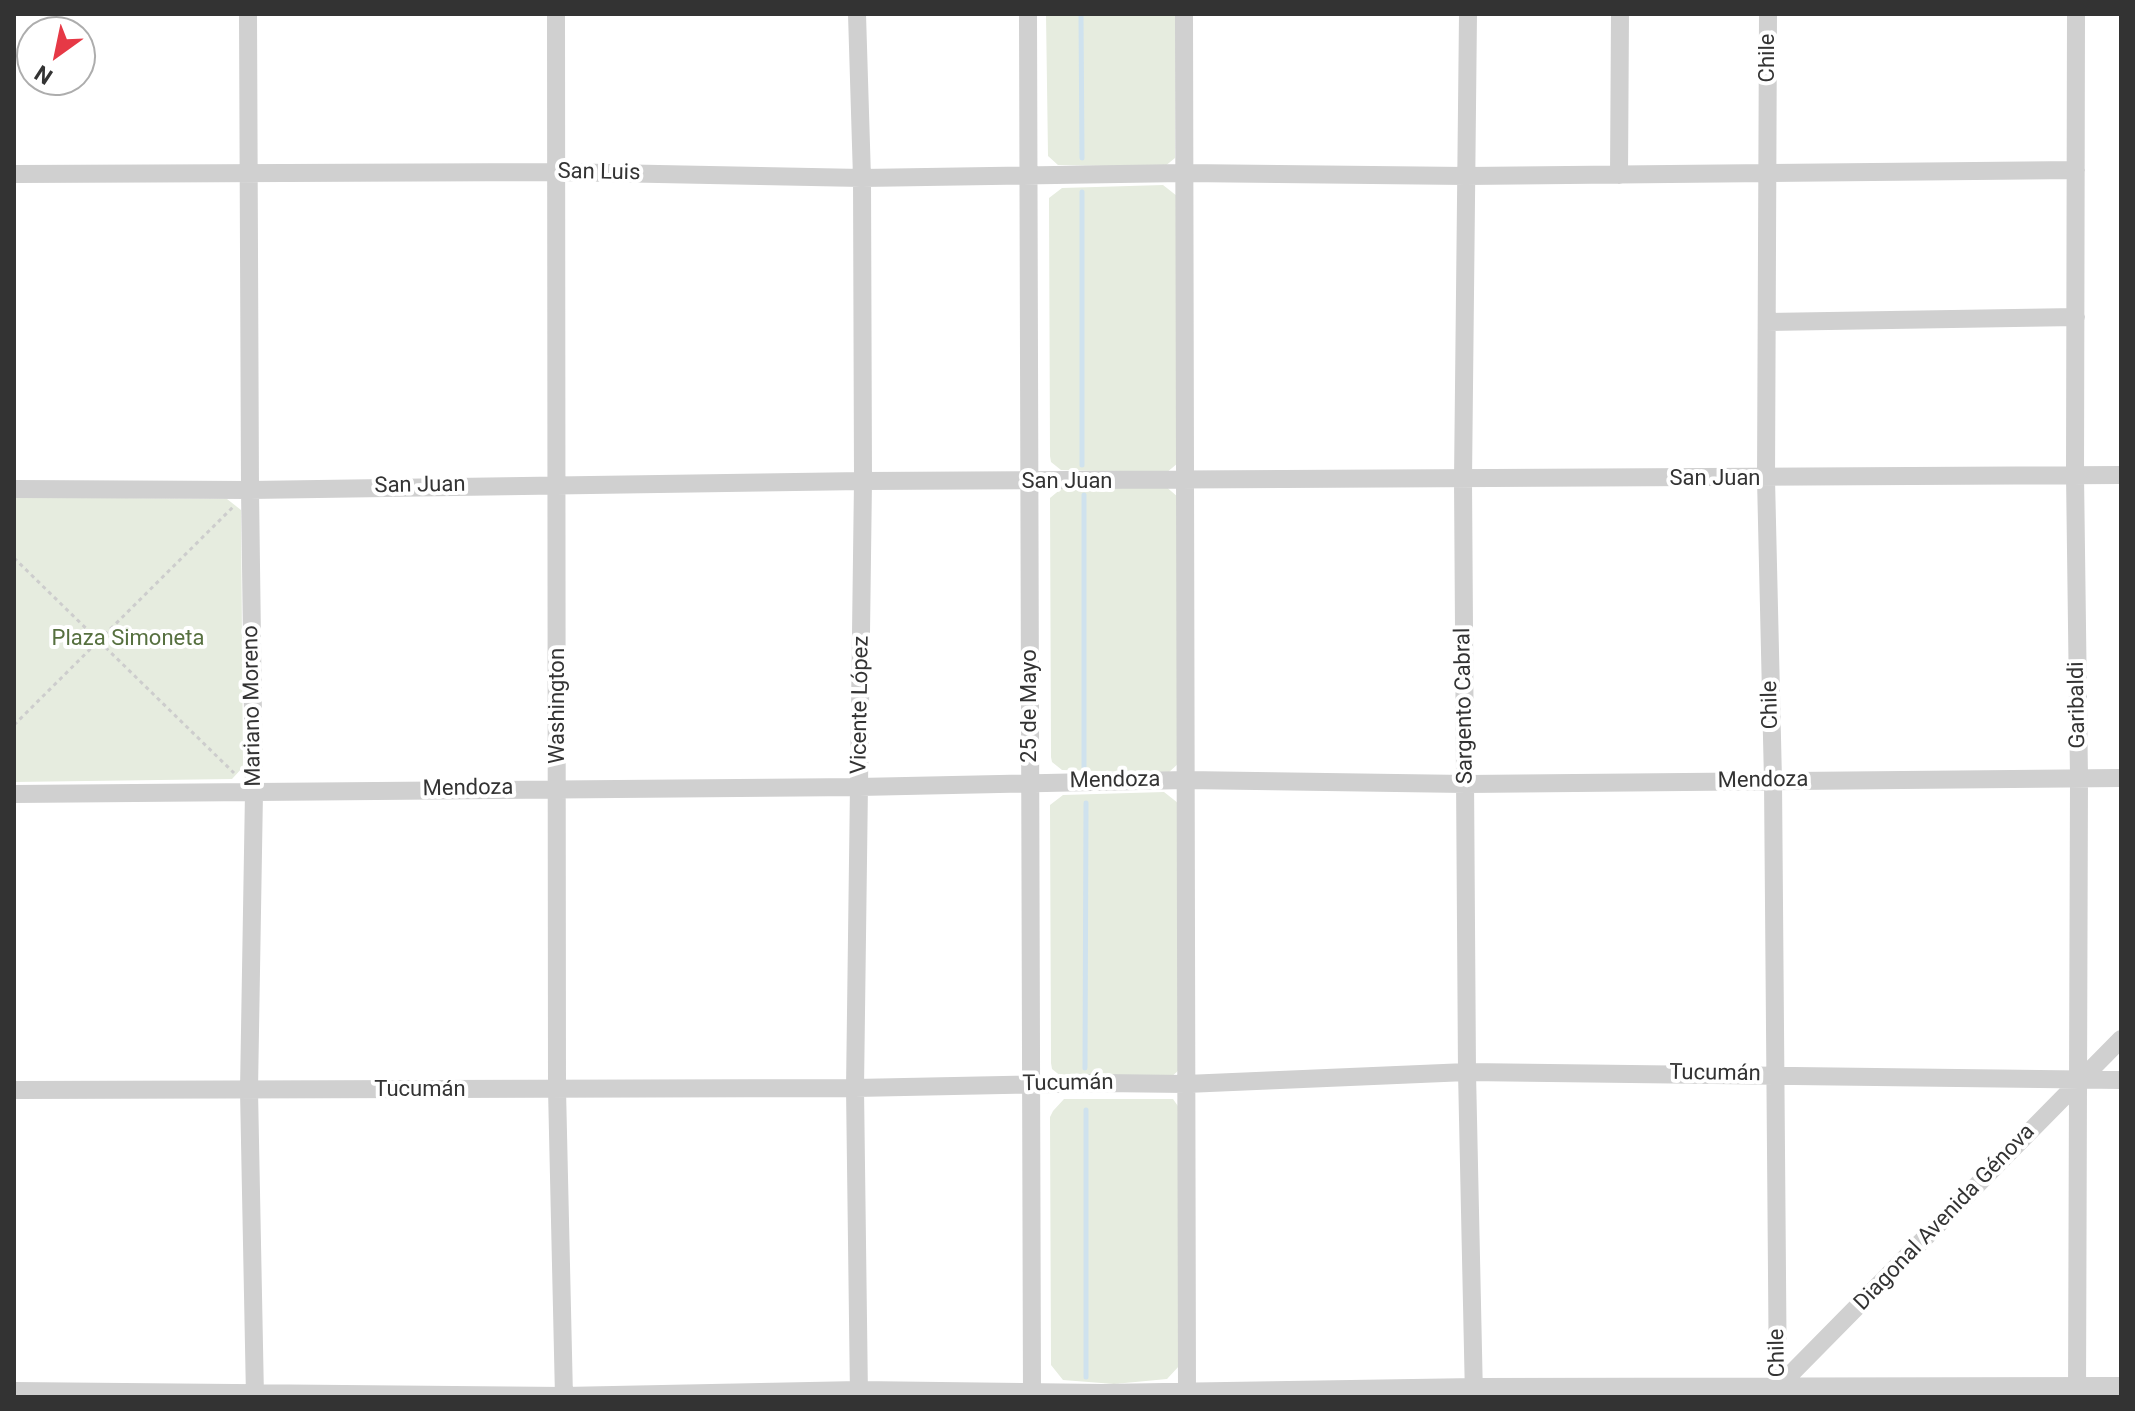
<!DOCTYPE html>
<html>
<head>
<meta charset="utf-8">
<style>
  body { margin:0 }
  #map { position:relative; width:2135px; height:1411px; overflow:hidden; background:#fff; font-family:Roboto,sans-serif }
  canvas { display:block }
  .frame { position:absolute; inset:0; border:16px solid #333; pointer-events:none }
  .north { position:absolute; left:16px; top:16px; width:80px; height:80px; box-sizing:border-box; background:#fff; border:2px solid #adadad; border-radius:50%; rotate:213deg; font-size:22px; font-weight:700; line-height:32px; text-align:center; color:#333 }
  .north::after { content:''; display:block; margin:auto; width:28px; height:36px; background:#e63946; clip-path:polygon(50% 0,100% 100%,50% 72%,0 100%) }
</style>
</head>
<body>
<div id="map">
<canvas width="2135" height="1411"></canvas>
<div class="frame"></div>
<div class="north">N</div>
</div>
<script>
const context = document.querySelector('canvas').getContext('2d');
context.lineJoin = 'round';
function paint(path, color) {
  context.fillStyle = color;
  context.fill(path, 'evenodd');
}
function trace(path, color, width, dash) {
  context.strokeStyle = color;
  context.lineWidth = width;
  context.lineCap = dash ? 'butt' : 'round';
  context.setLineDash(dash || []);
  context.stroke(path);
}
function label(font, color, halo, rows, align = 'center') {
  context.font = font + ' Roboto,sans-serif';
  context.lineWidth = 8;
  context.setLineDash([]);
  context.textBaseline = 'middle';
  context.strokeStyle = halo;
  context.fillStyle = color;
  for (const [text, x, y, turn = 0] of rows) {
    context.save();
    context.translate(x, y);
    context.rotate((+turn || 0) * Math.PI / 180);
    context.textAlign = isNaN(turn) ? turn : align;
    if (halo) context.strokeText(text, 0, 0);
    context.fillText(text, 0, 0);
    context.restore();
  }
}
paint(new Path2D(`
  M1046,14H1176L1175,158L1164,167L1058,165L1048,156Z
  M1163,185L1177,196L1178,463L1166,473L1061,470L1051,462L1050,456L1049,198L1062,188Z
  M1164,485L1178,497L1179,763L1168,773L1062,770L1052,762L1051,757L1050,498L1062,488Z
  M14,497L227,499L241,510L243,767L232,779L14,782Z
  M1164,792L1178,803L1179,1070L1168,1080L1062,1077L1052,1069L1051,1063L1050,805L1063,795Z
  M1064,1099H1173L1180,1109V1365L1167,1379L1114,1384L1063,1380L1051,1365L1050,1117L1053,1111Z`), '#e6ecdf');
trace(new Path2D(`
  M1081,14L1082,158
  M1082,465V192
  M1084,495V767
  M1085,1068L1086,803
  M1086,1377V1110`), '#cfe2ee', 5);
trace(new Path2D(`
  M14,558L234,773
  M14,725L233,507`), '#cdcdcd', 3, [4, 4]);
trace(new Path2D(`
  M248,14L250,490L254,792L249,1090L255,1397
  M556,14L557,1089L564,1397
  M857,14L862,178L863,481L855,1088L859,1397
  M1028,14L1032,1397
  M1184,14L1187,1397
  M1468,14L1463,480L1467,1072L1474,1397
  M1768,14L1766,479L1773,781L1778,1397
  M2076,14L2075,475L2079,777L2077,1397
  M14,174L557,172L862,178L1184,173L1466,176L2076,170
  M1619,175L1620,14
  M1767,322L2076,317
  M14,489L250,490L863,481L2121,475
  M14,794L859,787L1186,780L1466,784L2121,778
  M14,1090L855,1088L1102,1083L1186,1084L1467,1072L2121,1080
  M14,1391L564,1396L859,1390L1102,1393L1475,1387L2121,1386
  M1773,1392L2121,1039`), '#d0d0d0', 18);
label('22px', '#333', '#fff', [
  ["Chile",1768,58,-90],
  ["San Luis",599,173,1],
  ["San Juan",1715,479],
  ["San Juan",1067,482],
  ["San Juan",420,486,-1],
  ["Vicente López",861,705,-89],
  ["Chile",1771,705,-91],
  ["Garibaldi",2078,705,-91],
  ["Mariano Moreno",253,706,-91],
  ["Washington",558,706,-90],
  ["25 de Mayo",1030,706,-90],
  ["Sargento Cabral",1465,706,-91],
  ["Mendoza",1115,781,-1],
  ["Mendoza",1763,781,-1],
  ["Mendoza",468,789,-1],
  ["Tucumán",1715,1074,1],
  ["Tucumán",1068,1084,-1],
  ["Tucumán",420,1090],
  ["Diagonal Avenida Génova",1945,1218,-46],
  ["Chile",1778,1353,-91]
]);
label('22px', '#56703f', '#fff', [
  ["Plaza Simoneta",128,639]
]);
</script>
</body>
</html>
